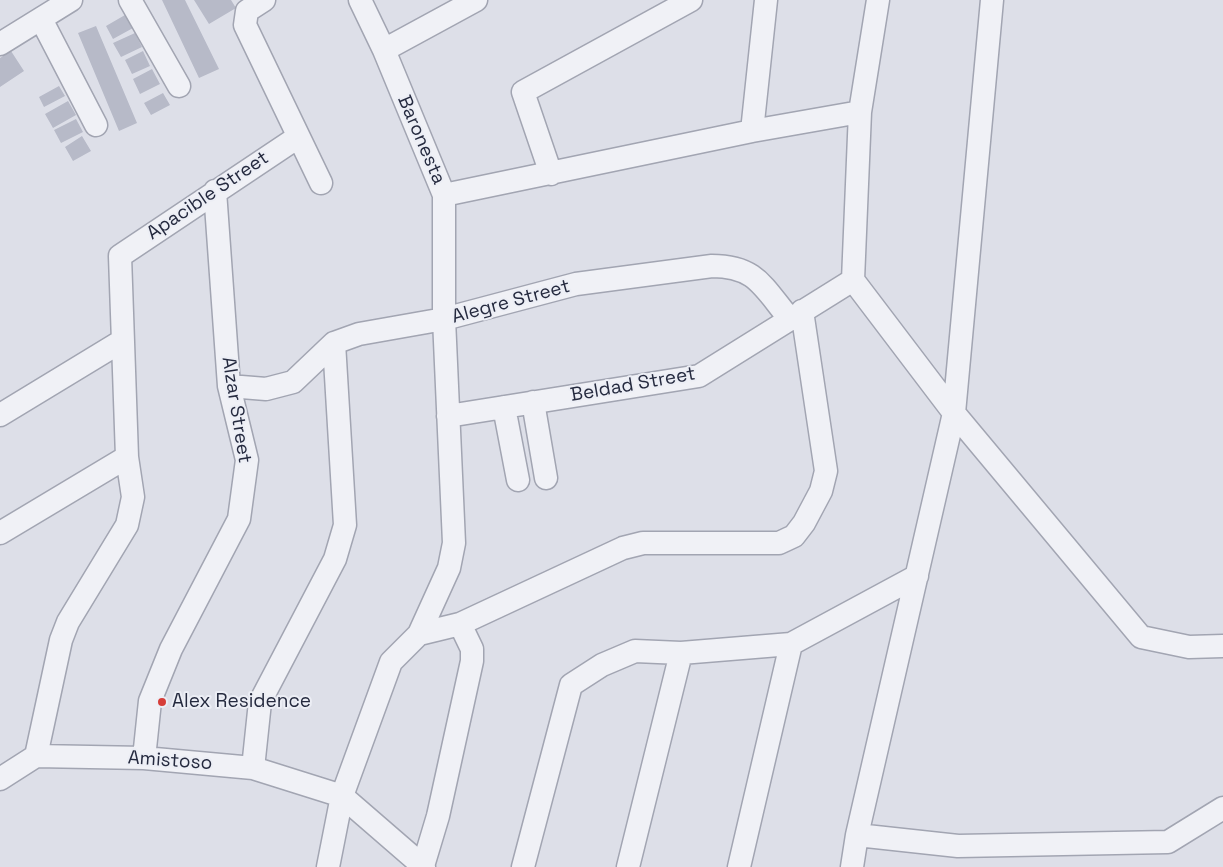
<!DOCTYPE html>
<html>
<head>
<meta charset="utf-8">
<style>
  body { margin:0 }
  canvas { display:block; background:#dddfe8 }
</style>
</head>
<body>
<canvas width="1223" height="867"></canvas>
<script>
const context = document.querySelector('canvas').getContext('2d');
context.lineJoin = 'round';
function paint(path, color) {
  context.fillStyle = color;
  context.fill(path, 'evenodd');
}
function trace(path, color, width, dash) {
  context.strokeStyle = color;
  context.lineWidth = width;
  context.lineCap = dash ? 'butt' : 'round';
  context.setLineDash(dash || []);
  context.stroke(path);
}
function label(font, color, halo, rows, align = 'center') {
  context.font = font + ' "Space Grotesk",sans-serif';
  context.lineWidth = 4;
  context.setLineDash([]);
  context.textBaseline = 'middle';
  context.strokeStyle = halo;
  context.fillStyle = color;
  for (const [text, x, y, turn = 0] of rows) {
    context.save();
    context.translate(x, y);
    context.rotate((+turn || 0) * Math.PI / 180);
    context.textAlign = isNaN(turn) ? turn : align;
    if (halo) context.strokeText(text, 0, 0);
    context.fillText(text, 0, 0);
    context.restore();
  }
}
paint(new Path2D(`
  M162,0H185L219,69L199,78Z
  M194,0H231L236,8L209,24Z
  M125,15L133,28L113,39L106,26Z
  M96,26L137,123L119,131L78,33Z
  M135,33L142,47L121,57L113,43Z
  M11,51L24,71L0,87V58Z
  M143,51L150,66L132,74L125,60Z
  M152,69L160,84L140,94L133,79Z
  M59,86L65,96L44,107L39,97Z
  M163,93L170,105L151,115L144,103Z
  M68,101L76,115L53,128L45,114Z
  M76,119L83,132L61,143L54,130Z
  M82,136L91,151L73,161L65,147Z`), '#b7bac8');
const street = new Path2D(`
  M130,0L179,86
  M264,0L247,11L245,25L321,183
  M878,0L860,112L853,280L954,413L1141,637L1189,647L1223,646
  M41,19L96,125
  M0,44L71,0
  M384,50L476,0
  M752,131L766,0
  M551,174L523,92L691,0
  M444,195L752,131L860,112
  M229,386L266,389L293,382L334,343L359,334L444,319L576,284L712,266C756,266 763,287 789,318
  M533,402L546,478
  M504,407L518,480
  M0,415L122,341
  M448,416L699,376L853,280
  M0,533L127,457
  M419,634L460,624L623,548L643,543H779L794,536L804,523L821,491L826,471L802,311
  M36,756L61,640L68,622L127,525L133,497L127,457L120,256L298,137
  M144,758L150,701L171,649L239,519L247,460L229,386L215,191
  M253,768L260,702L335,559L345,525L334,343
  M0,779L36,756L144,758L253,768L342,796L424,867
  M857,835L958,846L1168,842L1223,808
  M423,866L438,816L472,661V649L460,624
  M328,867L342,796L391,662L419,634L449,568L454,543L444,319V195L384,50L360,0
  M523,867L571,685L602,665L635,651L681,653L791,644L917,576
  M628,867L681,653
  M739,867L791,644
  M852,867L857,835L954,413L992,0`);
trace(street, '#a2a5b2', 25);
trace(street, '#f0f1f6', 22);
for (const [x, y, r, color] of [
  [162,702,5,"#d63d38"]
]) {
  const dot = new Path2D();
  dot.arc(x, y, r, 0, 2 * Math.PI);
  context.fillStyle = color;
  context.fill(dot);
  trace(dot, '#eceef5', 2);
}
label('19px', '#252a3f', '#eceef5', [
  ["Baronesta",421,140,67],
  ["Apacible Street",208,196,-34],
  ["Alegre Street",511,302,-15],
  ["Beldad Street",633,385,-10],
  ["Alzar Street",236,410,81],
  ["Amistoso",170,761,4]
]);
label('19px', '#252a3f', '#eceef5', [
  ["Alex Residence",172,702]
], 'left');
</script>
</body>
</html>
